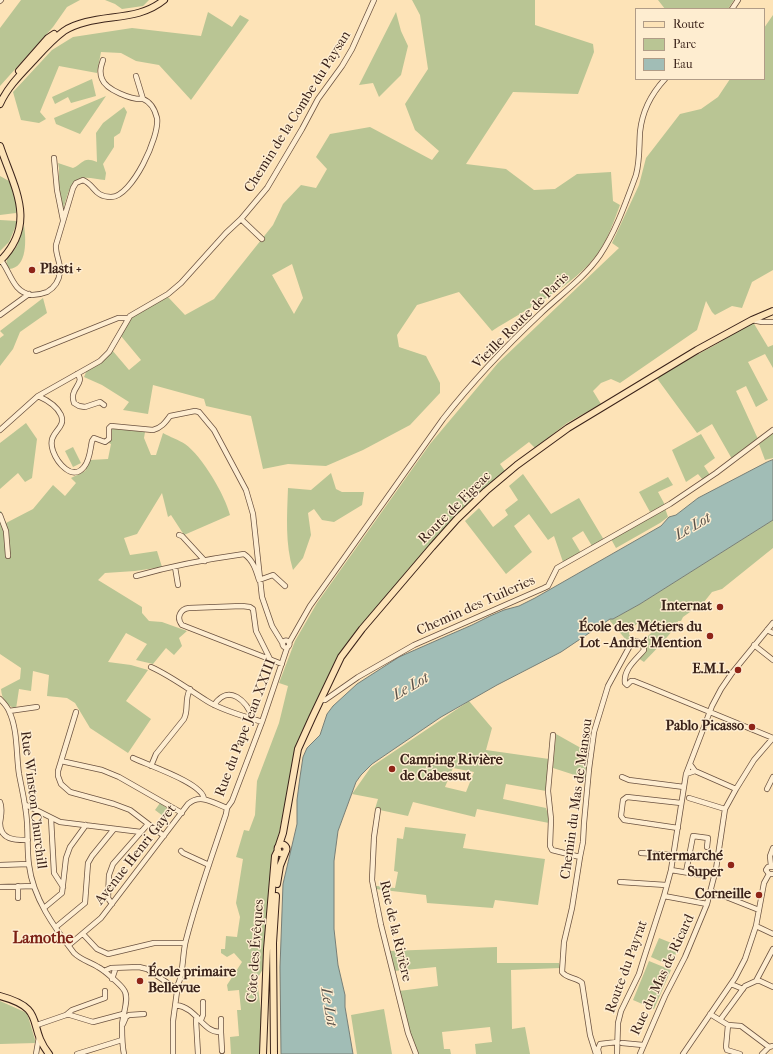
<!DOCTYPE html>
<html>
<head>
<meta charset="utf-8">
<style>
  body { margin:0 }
  #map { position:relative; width:773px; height:1054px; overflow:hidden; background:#fde3b7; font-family:"IM FELL French Canon",serif }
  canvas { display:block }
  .legend { position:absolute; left:635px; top:8px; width:130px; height:72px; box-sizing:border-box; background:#feedd0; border:1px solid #b09c87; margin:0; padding:5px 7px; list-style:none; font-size:12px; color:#3a2219 }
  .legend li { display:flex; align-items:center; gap:8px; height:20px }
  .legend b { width:20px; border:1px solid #b09c87 }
</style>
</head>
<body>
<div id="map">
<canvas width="773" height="1054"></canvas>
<ul class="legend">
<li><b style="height:5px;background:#fde3b7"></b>Route</li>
<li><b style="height:11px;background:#b9c594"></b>Parc</li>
<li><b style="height:11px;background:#a1bdb6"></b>Eau</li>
</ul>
</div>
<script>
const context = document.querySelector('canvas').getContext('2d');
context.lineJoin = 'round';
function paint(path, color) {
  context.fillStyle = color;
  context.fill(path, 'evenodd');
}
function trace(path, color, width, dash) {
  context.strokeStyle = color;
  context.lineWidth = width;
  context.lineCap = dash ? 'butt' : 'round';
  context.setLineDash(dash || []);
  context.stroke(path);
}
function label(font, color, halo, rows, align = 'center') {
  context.font = font + ' "IM FELL French Canon",serif';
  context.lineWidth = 3;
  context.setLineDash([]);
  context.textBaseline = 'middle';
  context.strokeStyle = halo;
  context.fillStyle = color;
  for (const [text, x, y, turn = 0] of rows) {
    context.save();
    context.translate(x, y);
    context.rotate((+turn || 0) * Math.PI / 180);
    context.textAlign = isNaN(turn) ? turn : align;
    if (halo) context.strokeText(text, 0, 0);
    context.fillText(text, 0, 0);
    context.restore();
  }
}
paint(new Path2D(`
  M21,0H80L67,7L53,27L0,86V28Z
  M105,0H149L143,6L122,9L115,4Z
  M412,0H535V25L593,44L594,52L578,94L513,92L466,164L506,169L534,190L555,189L577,174L611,172L613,201L620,205C614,221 608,239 598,253C575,286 526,309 492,331L459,292L417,305L397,335L399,347L426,356L440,383V393L410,425L363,450L326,466L288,464L263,469L251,416L206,406L204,399L153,385L148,414L123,410L129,402L102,385L84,377L87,370L112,350L129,370L141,360L121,336L131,317L168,297L185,315L214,299L273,225L283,204L301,185L316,188L327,169L316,157L330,134L370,127L432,160L439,151L415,130L405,104L428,69L420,15ZM292,264L303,298L294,314L272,275Z
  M658,0H734L728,9H665Z
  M208,12L232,27L240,15L249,20L191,100L159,65L136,61L121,53L101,52L97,73L59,66L40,112L46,119L39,123L21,120L13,92L52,50L73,37L132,28L201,36Z
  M396,12L401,31L408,46L401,75L379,97L373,83L359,85Z
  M773,15V270L752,282L742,308L732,306L715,315L712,312L706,301L697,330L620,383L611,379L601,383L593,391L601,404L567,423L535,448L529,442L500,464L505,471L487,486L452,521L409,568L341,653L297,743L277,843L271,866L265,935L263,969L257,979L261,1012L262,1053L261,1054H231L230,1037L239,1036L237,1010H241L239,990L228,991L227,985L242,962L234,953L227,957L221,953V949H225L226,936L237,937L240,917L236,903L243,859L236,857L244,830L249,831L255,815L257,781L279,723L288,686L279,683L295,641L317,603L430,444L498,363L619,248L612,243L639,185L646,158L680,114L701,109L718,97L730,79H764V28Z
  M92,79L96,96L71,103L68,97L55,104L52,97Z
  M106,96L80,134L56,124L54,118Z
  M124,107L127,112L120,133L114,137V147L103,164L106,173L105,180C98,180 90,177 83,178C69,179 67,199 63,210L59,186V168L58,163L73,168C84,163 83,156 97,162L96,133L103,123Z
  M0,176L9,181C13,190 19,203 16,213L0,215Z
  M0,220L17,221V223L9,242L0,251Z
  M24,225C26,238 28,268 9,269L6,265L7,259L17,246Z
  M43,298L47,313L20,332L13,349L0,366V338L4,335L0,331Z
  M753,322L768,347L773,345V368L765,354L748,362L768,400L756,407L746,386L736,391L758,439L732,459L712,424L697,433L656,377L715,345Z
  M26,423L37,439L32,478L25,482L18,473L0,489V443Z
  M113,428L145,432L144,438L151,455H156L163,433C170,437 179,440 185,444C202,456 225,495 230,515L184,535L171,515L168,517L162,493L137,534L124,538L130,555L157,551L162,567L135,571L105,573L98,580L142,607V613L149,621L162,622L187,631L179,638L182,646L174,655L166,648L153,664L136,660L147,644L126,633L108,662L131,665L148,670L126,701L151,719L128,753L90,728L75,703L67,698L47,696L49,675L33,671L31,691L19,689L16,709C6,705 2,700 1,689L20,679L21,668L0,654V511H1L6,523L33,509L53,485L65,496L76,483L71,478L85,471L90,460L108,459L111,444L109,443L112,435L111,429Z
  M773,433V458L765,460L759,444Z
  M701,434L715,458L704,466L710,475L703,480L698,474L686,482L672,450Z
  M73,447L81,463L73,467L65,451Z
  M331,473L336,489L342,492H364L362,505L334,522L322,520L314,509L308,513L311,535L303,558L293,570C285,544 287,515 288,488L311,490Z
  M523,474L551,514L579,498L604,540L592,546L583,531L572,538L581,553L563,562L554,536L548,540L529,514L514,526L532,552L506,574L465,521L479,508L493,527L508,515L505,510L518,500L509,486Z
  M668,477L673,485L658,492L665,505L650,512L639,492Z
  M665,508L668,517L660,523L616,548L611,539Z
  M773,520V548L722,589L712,592L704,602L683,617L681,621H678C676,629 651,655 644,662L638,658L646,651V646L643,641L653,631L640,621L630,630L629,634L631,638L628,642L610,621V619H613L640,604Z
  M469,701L492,728L486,750L549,759L546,791L506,784L503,799L546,808L549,817V823L477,809L475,817L413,802L408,816L375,809L378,799L352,794L371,767ZM453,768L474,772L466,792L445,787Z
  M556,734L588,752L587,779L553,768Z
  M160,803L172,812L167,819L155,810Z
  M405,827L466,834L463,848L545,859L538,905L495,900L493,908L427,903L426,895L375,889V886H377L395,888L398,872L394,871L397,838L403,839Z
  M659,938L679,946L671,966L651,957Z
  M497,947V963H559L560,968L511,970L512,1029L525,1027L530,1054H476L475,1044L492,1042L490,1027L442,1032L444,1049H450L451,1054H418L409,1030L399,991L438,986L436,967L394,971L389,951Z
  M649,961L671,970L654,1009L633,1000Z
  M0,1001L27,1013L36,1043L0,1044Z
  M384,1009L392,1054H357L351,1015Z`), '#b9c594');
const water = new Path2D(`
  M773,460V520L640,604L613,619H610L561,652L497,685L441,717L372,764L361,775L356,782L338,831L334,861V929L338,965L345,995V1007L353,1054H281L280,967L283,884L297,824V800L300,777L303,757L307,748L320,735L327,714L333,706L357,684L399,657L449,635L472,625L490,616L504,610L519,606L535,598L661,526L669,517L676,515L698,498L767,462Z`);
paint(water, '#a1bdb6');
trace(water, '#787f77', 1);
const minor = new Path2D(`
  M0,1L1,0
  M732,9L738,0
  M103,60C101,66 99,72 102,79C106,90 132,100 143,99
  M54,158L57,190L63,220
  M241,219L262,239
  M0,259C11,272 12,292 32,295C37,295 42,294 47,292C54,288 59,281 60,272C61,263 55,254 56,245L73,188L76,183L83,180C95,185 94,197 111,197C132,197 160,136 157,118C155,110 151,102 143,99L136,76
  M0,315L29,294
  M752,320L762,322H773
  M36,351L118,318H127
  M77,374C84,380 76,386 74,392C72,396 73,400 74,403L79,406L85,407L100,402L104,405
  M38,396C47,400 57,406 61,415C67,430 46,431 53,451C57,462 72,482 84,467C90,460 90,450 92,441L94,438L105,442L109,439V428L111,426L153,430C161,428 165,423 170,416L195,411L199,412L214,430L246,490L253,514L262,597L272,626L283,644
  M0,430L38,396L100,361L109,352L130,316L168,294L181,283L226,233L241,219L267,188L302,129L318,99L342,66L352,49L374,0
  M0,515L6,531L8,556
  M179,535L182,536L205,561
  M175,567L178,585
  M136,576C171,566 208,559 244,554C253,560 256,570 259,580L273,575L285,586
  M767,630L773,633
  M282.5 644a3.5 3.5 0 1 1 7 0a3.5 3.5 0 1 1-7 0Z
  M289,643L310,606L443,419C472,382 505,347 540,314C560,295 584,278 600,255C616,231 626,202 636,175C640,160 639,147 640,132C642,112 652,93 665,79
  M754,645L773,660
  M270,659L256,631L253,609L250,607L242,606L189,608C180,609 176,618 182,625L259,655L282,664
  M151,667C171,676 188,689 207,701C223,711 244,716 262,722
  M0,699C3,702 7,706 9,711C18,730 16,754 19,774C22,790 26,806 27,822C28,836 27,851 29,865C33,898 54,927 74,953C81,960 90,962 98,967C104,970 121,985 124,990C130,998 122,1016 122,1026C122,1035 122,1045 124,1054
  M321,700H325L358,677L414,645L544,588L548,586L557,568L670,504L716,473L773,430
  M214,705C229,683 247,701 253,719
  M9,711L37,707
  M76,712L58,771V776L61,784L70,792L114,804L130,810L164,836
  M553,735L548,791L551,819L550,846L552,850L580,857
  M133,758C147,765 203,783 204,799
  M61,761L102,770L119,777L182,813
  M151,766L156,754L184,719C189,709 184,701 190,689
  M695,771L736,789
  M686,774L695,771L690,764
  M622,777L629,780L684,787
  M767,789L773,777
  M689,798L725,809
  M0,802C3,809 1,815 0,823C0,841 17,840 28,840
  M26,805L60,822L141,832
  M227,808L232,801L262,722L287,648
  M378,810L374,837L372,880L381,925L408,1033L416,1054
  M51,818L54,873L63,887
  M678,828L624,820L621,816L623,800L627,797L681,803
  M181,851L183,853L209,865
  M641,853L674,855
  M0,865L28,864
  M771,866L770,856L773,848
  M773,867H768L766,870L769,874H773
  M671,870L701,875V872
  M686,872L693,836L708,838L707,847
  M620,882L666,885
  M0,887L34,886
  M711,891L759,910
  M664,896L707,904
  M18,898V886
  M112,904L108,898L109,875L113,864L148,824
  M44,908L62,893L66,858L70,847L86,825
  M756,926L773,934
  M56,927L85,903L88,863L92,856L114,829
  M83,934L97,949L108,954L154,943H185
  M69,945L101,918L188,804C201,793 213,803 227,808
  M104,971L111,968L139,967L147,969L178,990
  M112,979L115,970
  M756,981H760L773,987
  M731,984L743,989
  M178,985C184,971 182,955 186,940C197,897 212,856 226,814L227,808
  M176,1005C198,1008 202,1033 221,1032L222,1051
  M710,1014L728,1025L741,1026L769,1047L773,1046
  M66,1015L72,1010L105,998V991
  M197,1017L196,1020L198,1054
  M221,1019V1032
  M201,1020L203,1015V1002
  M720,1020L745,986L756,981L773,949
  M123,1024L126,1017L129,1015L144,1014
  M37,1025L66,1015H70L93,1022L123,1014
  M728,1025L726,1047L727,1050L740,1054
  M622,1043L643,1045
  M36,1054L39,1037
  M77,1054L122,1040
  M173,1054V1021L178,984
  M596,1054L590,1035L582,983C577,977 567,979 562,972L564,942L572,908L580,857L583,842L584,823L589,769L594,732L608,686L632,642L637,641L643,645L644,650C637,659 623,669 625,683L627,685L631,681H634L649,687L773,738L754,760L736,789L725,809L716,869L707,904L685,957L665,996L640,1054
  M599,1054L598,1049L600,1044L617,1042
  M617,1054L618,1023L621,1011L639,974L643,961L664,896L671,870L686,774L712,706L721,689L732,673L773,623
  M683,1054L735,978L745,959L756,926L764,883L769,874
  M762,1054L769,1047`);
const major = new Path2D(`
  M19,71L48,38L54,34
  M0,104C8,86 22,73 35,59C44,49 53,39 64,31C70,27 78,24 86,22C113,15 141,19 164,0
  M0,146C14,188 38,223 0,261
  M277.5 849a4.5 4.5 0 1 1 9 0a4.5 4.5 0 1 1-9 0Z
  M279,845L283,833L298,749L312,718L341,657L362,629L432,547L457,519L486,491L517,465L568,428L697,350L752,320L773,311
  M277,884L280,866L286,851
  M0,996C48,1009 26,1025 49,1054
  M263,1054L267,949L275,856L278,850
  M274,1054L273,943L276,896`);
trace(minor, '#6b5240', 6);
trace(major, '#3a2219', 8);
trace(minor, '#feedd0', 4.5);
trace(major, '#fde3b7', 6);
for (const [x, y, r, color] of [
  [32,270,4,"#8f2418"],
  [720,607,4,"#8f2418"],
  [710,636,4,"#8f2418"],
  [738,670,4,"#8f2418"],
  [752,727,4,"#8f2418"],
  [392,769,4,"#8f2418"],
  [731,865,4,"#8f2418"],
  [759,895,4,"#8f2418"],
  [140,981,4,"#8f2418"]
]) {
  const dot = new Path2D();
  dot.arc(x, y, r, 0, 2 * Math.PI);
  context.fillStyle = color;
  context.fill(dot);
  trace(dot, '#feedd0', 1.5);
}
label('14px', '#3a2219', '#feedd0', [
  ["Chemin de la Combe du Paysan",298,112,-58],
  ["Vieille Route de Paris",521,321,-45],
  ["Route de Figeac",455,508,-45],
  ["Chemin des Tuileries",476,606,-24],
  ["Rue du Pape Jean XXIII",246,728,-69],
  ["Chemin du Mas de Mansou",577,799,-82],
  ["Rue Winston Churchill",33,800,83],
  ["Avenue Henri Gayet",136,855,-52],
  ["Rue de la Rivière",395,931,77],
  ["Côte des Évêques",256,951,-86],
  ["Route du Payrat",627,967,-70],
  ["Rue du Mas de Ricard",663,975,-65]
]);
label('bold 14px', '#3a2219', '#feedd0', [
  ["Plasti +",40,270,"left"],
  ["Internat",712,607],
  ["École des Métiers du",702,628],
  ["Lot - André Mention",702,644],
  ["E.M.L.",730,670],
  ["Pablo Picasso",744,727],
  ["Camping Rivière",400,761,"left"],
  ["de Cabessut",400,777,"left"],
  ["Intermarché",723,857],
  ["Super",723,873],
  ["Corneille",751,895],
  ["École primaire",148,973,"left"],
  ["Bellevue",148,989,"left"]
], 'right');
label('italic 15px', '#595048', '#feedd0', [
  ["Le Lot",693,527,-30],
  ["Le Lot",411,687,-30],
  ["Le Lot",328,1007,81]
]);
label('bold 16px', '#7a1f14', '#feedd0', [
  ["Lamothe",43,939]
]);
</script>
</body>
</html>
